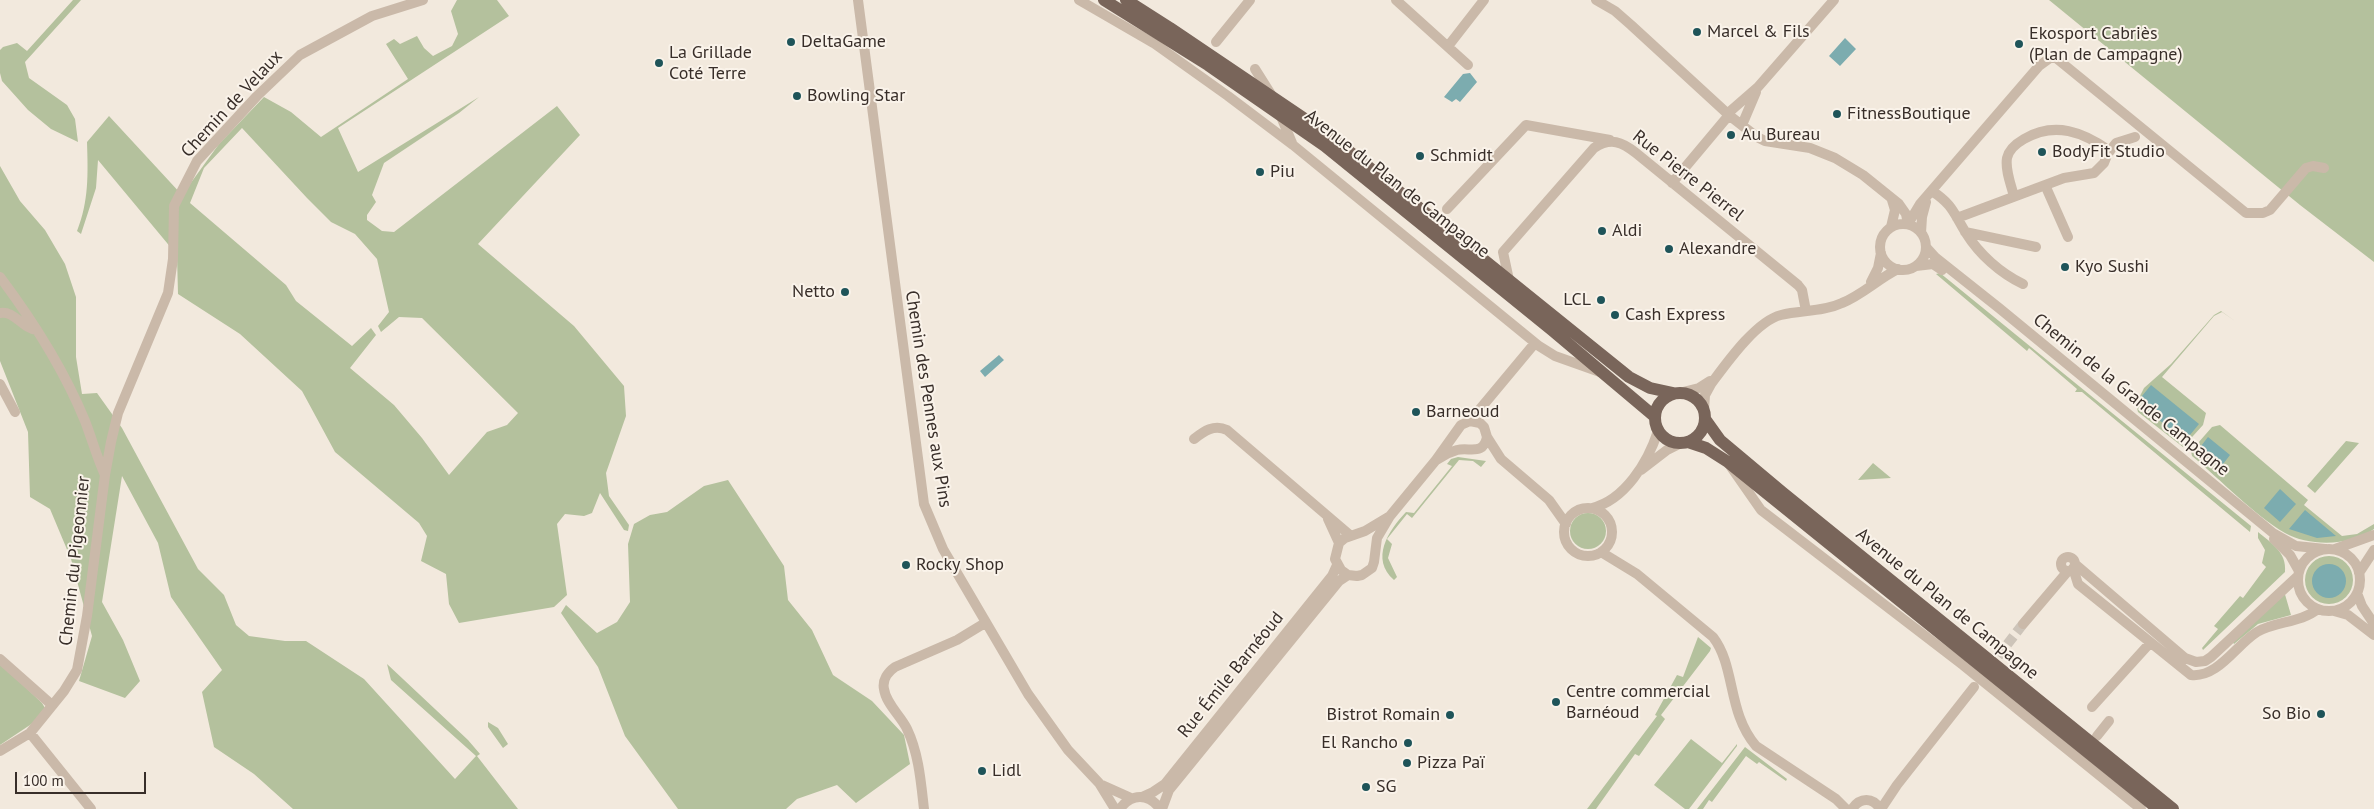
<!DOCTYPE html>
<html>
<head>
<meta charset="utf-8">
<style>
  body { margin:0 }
  #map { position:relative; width:2374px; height:809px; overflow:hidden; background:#f2e9dd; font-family:"PT Sans",sans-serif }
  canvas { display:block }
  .scale { position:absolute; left:15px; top:772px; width:131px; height:22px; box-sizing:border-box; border:2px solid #382e29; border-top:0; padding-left:6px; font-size:15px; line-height:18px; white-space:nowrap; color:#382e29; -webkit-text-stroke:4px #faf3ea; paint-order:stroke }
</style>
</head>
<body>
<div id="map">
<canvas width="2374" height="809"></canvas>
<div class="scale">100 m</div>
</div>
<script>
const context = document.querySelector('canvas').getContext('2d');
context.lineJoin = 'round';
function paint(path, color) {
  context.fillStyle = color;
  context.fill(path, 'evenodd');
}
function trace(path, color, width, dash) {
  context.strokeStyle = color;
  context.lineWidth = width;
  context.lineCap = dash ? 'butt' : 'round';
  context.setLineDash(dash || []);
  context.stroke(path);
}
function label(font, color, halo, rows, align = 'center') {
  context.font = font + ' "PT Sans",sans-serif';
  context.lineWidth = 4;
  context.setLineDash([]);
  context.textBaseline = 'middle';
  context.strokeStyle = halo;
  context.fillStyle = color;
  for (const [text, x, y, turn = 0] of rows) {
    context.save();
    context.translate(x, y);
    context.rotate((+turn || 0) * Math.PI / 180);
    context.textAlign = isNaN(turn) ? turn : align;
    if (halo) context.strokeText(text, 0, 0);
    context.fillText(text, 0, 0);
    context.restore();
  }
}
paint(new Path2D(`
  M73,0H81L25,62L29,78L67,105L75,119L78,142L51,129L28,110L2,81L0,73V50L3,47L17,43L27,51Z
  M457,0H497L509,16L338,128L358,172L479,97L459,113L384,163L372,195L376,202L367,215V220L382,231L394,232L557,106L580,135L478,244L574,326L624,386L626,416L606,473L609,496L629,525L628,531L624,530L600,493L592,513L584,516L565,514L557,524L567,595L554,607L459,623L449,604L446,574L421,561L427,536L419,523L335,452L302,391L240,334L178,294L177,255L98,160L96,188L81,234L77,231C89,201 88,174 87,142L109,116L182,195L219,144L264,97L291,112L321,137L408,79L386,44L394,39L400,44L417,36L424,48L433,56L452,46L458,34L451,11ZM242,128L307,198L331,222L355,234L377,259L389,312L378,326L381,332L399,317L422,318L518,413L507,425L487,432L449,475L422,438L394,405L350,368L376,335L371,328L352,346L296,301L286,285L190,203L204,168Z
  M2049,0H2374V262L2300,205Z
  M0,166L20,201L45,230L65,264L76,297V357L82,394L97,393L122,428L198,569L224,595L236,625L249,636L285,641H306L364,679L455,779L476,756L391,680L387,664L468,740L480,754L477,756L518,809H293L254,774L214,747L202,692L222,670L171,597L158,543L122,476L102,602L123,640L140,681L125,698L79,681L92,636L71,559L50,509L30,497L28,432L0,361Z
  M1940,273L2251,526L2250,532L2082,392H2075L2077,389L2029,348L2027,351L1936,274Z
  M2221,311L2235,321L2222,312L2214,316L2162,377L2206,413L2203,425L2183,447L2138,412L2136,404L2144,388L2171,364L2214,315Z
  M2220,425L2308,500L2304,505L2342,536L2357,534L2374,524V529C2351,546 2310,547 2285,533C2254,515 2221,480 2192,456L2191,451L2212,427Z
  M2346,441L2359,443L2315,493L2307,486Z
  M1458,457L1486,461L1481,467L1473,461L1459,460L1412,518L1407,514L1387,539L1392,544L1388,558L1397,577L1394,580C1370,559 1388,531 1406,512L1414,513L1452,466L1447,464L1451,459Z
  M1873,463L1891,478L1858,480Z
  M728,480L784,566L788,600L812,630L833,675L872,701L904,735L910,764L856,803L837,785L797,799L786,809H678L625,736L598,667L561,613L566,605L597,633L617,622L630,602L628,544L634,524L650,515L667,512L704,486Z
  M1570 531a18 18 0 1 1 36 0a18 18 0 1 1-36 0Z
  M2258,532C2271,543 2287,552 2285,572L2203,650L2202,648L2218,629L2214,626L2240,596L2243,598L2266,567L2262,563L2265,550L2258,538Z
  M2305 580a24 24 0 1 1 48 0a24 24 0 1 1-48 0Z
  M2284,591L2291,615L2258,624L2234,644L2232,641Z
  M1698,637L1711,648L1710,651L1661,715L1665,719L1639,756L1635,754L1596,809H1587L1657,716L1655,715L1677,675L1683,677Z
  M0,663L42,703L45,708L36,721L0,745Z
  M488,722L498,728L508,744L503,748L488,727Z
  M1691,739L1722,763L1737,744V746L1689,809H1685L1654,785Z
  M1745,747L1787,779L1786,781L1759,762L1757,764L1746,756L1712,802L1709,800L1703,809H1697Z`), '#b4c19d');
paint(new Path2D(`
  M1845,38L1856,49L1840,66L1829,56Z
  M1470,73L1477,82L1460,102L1456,99L1452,102L1444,97L1463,74Z
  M999,355L1004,360L985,377L980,371Z
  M2151,385L2199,424L2185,441L2143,407L2142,396Z
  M2208,437L2230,455L2220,468L2198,450Z
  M2280,489L2296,504L2280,522L2264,508Z
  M2305,510L2336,536L2317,538L2289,529Z
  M2312 581a17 17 0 1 1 34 0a17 17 0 1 1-34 0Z`), '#7cacaf');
trace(new Path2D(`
  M1989,668L2023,624`), '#cdc4b9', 10, [10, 5]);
trace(new Path2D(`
  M858,0L924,504L943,549L1028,694L1068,750L1099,783L1115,809
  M1079,0L1155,44L1228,96L1293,145L1539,346L1555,356L1600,372
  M1396,0L1468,65
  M1596,0L1615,11L1631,25L1730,116L1757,137L1765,141L1810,148L1835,158L1863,175L1899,204L1906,214L1908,224
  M1216,42L1250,0
  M1449,45L1484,0
  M1255,69L1272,96
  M1280,114L1292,143
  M1727,114L1758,87L1834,0
  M1742,125L1756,92
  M1672,183L1729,115
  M2045,185L2068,237
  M1932,191C1953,205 1953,212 1966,233C1979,254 2000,273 2023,284
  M2014,196C2011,185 2005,170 2007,158C2009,149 2017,143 2024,139C2055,121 2083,132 2110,151
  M1447,209L1526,125L1610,140
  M1957,218L2064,178L2094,173L2104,163L2108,153L2116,143L2135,137
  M1908,224L1920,204L2039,66L2050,58H2056L2246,213H2263L2270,210L2306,168L2313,166L2324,168
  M1880 247a23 23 0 1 1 46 0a23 23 0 1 1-46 0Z
  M1891,227L1895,210L1892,200
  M1965,232L2036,247
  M1921,233L1922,217L1926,202
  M1926,247L1936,258L1999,308L2273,533L2296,546L2325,549
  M1916,266L1933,264L1942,270
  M0,277C33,321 64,370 85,421C92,439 97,458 105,475
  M1509,280L1503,252L1594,148C1611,137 1622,142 1636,153L1798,285L1802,290L1806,311
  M1871,282L1878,268L1881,253
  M0,313C14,310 23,329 37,330
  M0,384L15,412
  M1683,392L1699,388L1710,381
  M1704,410L1705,395L1711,384C1726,364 1756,321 1781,315C1801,310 1823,312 1842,303C1862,295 1878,279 1898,269
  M1470,421L1535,343
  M1194,439C1204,431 1214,424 1227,430L1351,536
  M1438,459C1444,455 1450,452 1457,450C1470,447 1483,456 1487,437
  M1731,467L1761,510L1963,665L2141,809
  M1641,470L1667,450L1681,443
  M1592,508C1625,500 1648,462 1658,431
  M1564 532a24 24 0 1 1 48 0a24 24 0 1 1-48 0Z
  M1390,516L1365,531L1345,538L1339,543L1335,559L1341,570L1348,575L1357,576L1362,575L1372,568L1374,562L1377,538L1390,516L1436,460L1461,425L1470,421L1480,423L1484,427L1487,437L1501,459L1549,500L1566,524
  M1328,519L1339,543
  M2274,539L2290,555L2299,571
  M2335,549L2374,535
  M2298 580a31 31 0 1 1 62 0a31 31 0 1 1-62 0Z
  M1601,552L1637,574L1713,637C1736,667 1727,712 1756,746L1836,799L1846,809
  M2061 564a7 7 0 1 1 14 0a7 7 0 1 1-14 0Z
  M2075,564L2185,658L2196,662L2205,661L2211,657L2298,576
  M2073,568L2078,584L2191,675C2218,678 2236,645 2257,632C2276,621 2301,623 2318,609
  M2359,573L2374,550
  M2357,593L2362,606L2374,624
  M2334,611L2348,615L2374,635
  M2023,624L2068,571
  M0,659L52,705
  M2092,707L2150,643
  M30,733L91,809
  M2097,736L2109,721
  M0,751L30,733L64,691L77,670L87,616L105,475L111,442L118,413L168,293L173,259L174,206L197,161L257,96L300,55L372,16L423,0
  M1102,785L1131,798
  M1142,797L1153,792L1165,784L1332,576L1337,565
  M924,809C921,783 919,754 907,729C901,716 886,704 884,689C882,680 888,672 895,667L957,640L985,623
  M1120,809C1131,793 1149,793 1160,809
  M1162,809L1169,790L1339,581L1348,575
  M1852,809C1860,797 1873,797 1880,809
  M1881,809L1897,785L1974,687`), '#cab9a9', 10);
trace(new Path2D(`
  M1104,0L1208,65L1325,146L1552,330L1654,416
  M1126,0L1170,28L1330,136L1629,377L1650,388L1673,393
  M1655 418a25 25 0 1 1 50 0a25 25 0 1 1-50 0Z
  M1705,419L1720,440L1782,492L2173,809
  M1688,442L1706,448L1728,462L2158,809`), '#79655a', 12);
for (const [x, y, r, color] of [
  [1697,32,5,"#1f5459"],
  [791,42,5,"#1f5459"],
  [2019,44,5,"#1f5459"],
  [659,63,5,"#1f5459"],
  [797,96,5,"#1f5459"],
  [1837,114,5,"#1f5459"],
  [1731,135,5,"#1f5459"],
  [2042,152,5,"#1f5459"],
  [1420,156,5,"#1f5459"],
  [1260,172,5,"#1f5459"],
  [1602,231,5,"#1f5459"],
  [1669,249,5,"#1f5459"],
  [2065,267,5,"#1f5459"],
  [845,292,5,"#1f5459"],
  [1601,300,5,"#1f5459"],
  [1615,315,5,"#1f5459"],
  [1416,412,5,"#1f5459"],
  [906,565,5,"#1f5459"],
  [1556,702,5,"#1f5459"],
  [2321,714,5,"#1f5459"],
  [1450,715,5,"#1f5459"],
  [1408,743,5,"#1f5459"],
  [1407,763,5,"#1f5459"],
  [982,771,5,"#1f5459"],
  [1366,787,5,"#1f5459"]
]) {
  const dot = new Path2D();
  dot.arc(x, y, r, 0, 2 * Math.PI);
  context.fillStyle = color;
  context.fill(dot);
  trace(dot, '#faf3ea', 2);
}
label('18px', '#382e29', '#faf3ea', [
  ["Marcel & Fils",1707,32],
  ["Ekosport Cabriès",2029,34],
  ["(Plan de Campagne)",2029,55],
  ["DeltaGame",801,42],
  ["La Grillade",669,53],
  ["Coté Terre",669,74],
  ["Bowling Star",807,96],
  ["FitnessBoutique",1847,114],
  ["Au Bureau",1741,135],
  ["BodyFit Studio",2052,152],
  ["Schmidt",1430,156],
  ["Piu",1270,172],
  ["Aldi",1612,231],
  ["Alexandre",1679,249],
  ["Kyo Sushi",2075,267],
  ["Netto",835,292,"right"],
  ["LCL",1591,300,"right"],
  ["Cash Express",1625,315],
  ["Barneoud",1426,412],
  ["Rocky Shop",916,565],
  ["Centre commercial",1566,692],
  ["Barnéoud",1566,713],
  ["So Bio",2311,714,"right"],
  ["Bistrot Romain",1440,715,"right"],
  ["El Rancho",1398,743,"right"],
  ["Pizza Paï",1417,763],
  ["Lidl",992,771],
  ["SG",1376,787]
], 'left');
label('18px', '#382e29', '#faf3ea', [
  ["Chemin de Velaux",232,104,-47],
  ["Rue Pierre Pierrel",1688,176,38],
  ["Avenue du Plan de Campagne",1397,184,38],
  ["Chemin de la Grande Campagne",2131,395,39],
  ["Chemin des Pennes aux Pins",928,399,81],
  ["Chemin du Pigeonnier",75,561,-84],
  ["Avenue du Plan de Campagne",1947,604,39],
  ["Rue Émile Barnéoud",1231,675,-51]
]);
</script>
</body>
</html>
